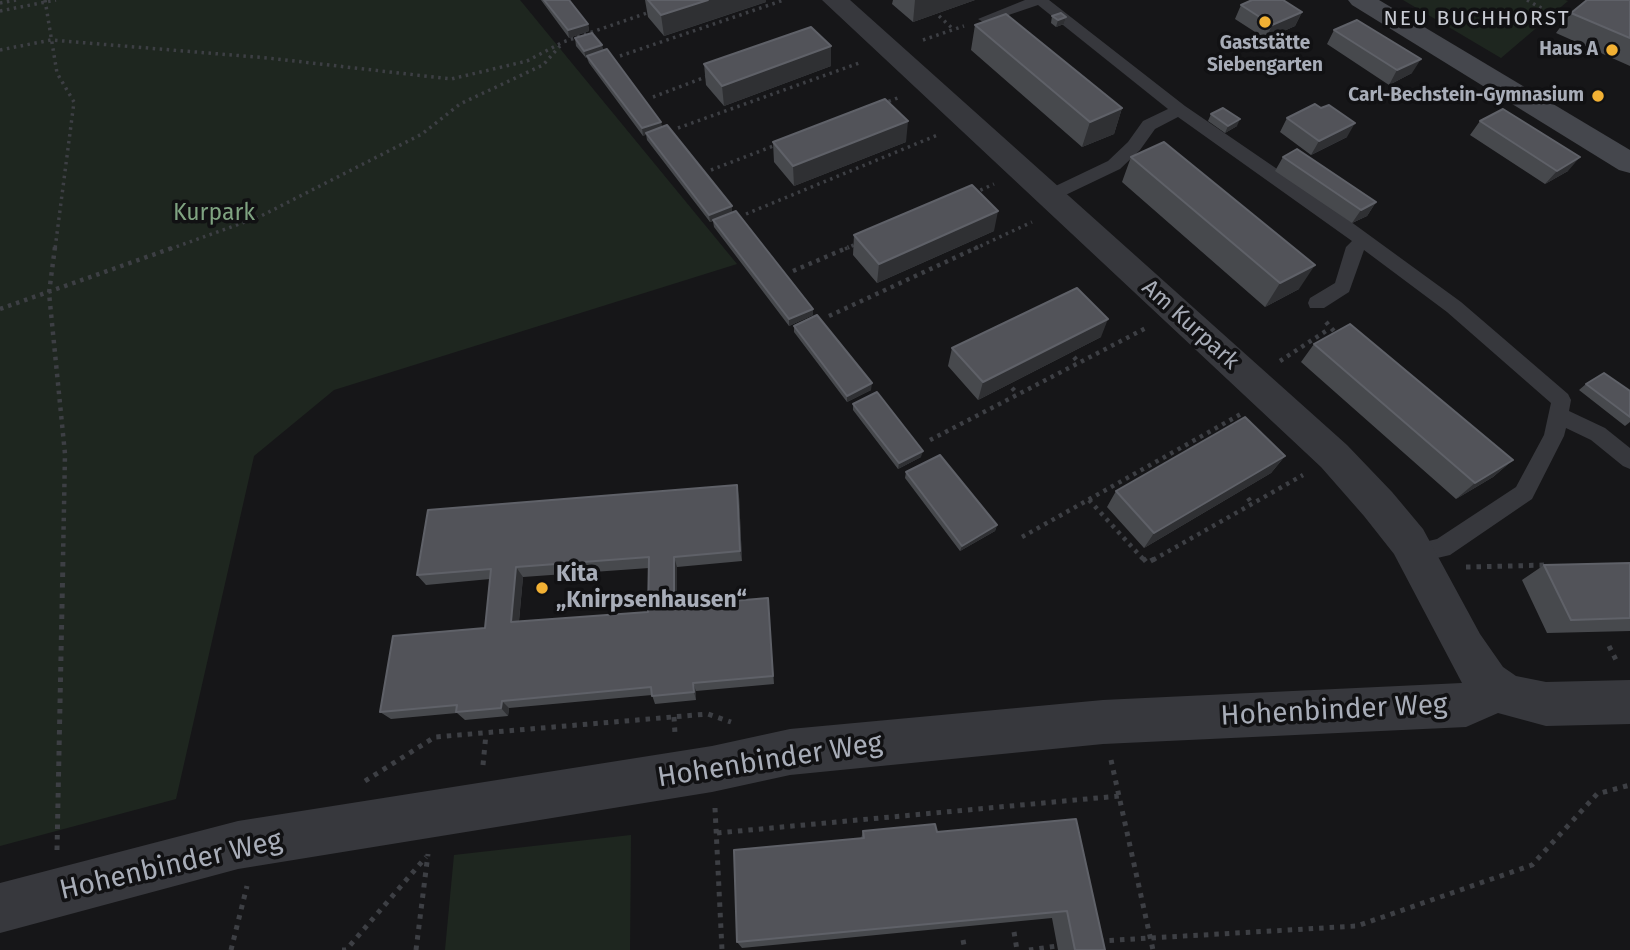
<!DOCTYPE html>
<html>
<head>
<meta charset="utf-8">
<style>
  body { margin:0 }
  canvas { display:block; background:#161618 }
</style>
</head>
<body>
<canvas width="1630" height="950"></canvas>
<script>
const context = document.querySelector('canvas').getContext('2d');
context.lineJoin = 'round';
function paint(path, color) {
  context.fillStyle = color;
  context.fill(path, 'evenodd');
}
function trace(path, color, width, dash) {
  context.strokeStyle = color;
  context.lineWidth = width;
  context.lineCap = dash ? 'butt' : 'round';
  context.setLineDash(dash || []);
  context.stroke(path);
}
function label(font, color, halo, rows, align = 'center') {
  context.font = font + ' "Fira Sans",sans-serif';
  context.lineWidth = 7;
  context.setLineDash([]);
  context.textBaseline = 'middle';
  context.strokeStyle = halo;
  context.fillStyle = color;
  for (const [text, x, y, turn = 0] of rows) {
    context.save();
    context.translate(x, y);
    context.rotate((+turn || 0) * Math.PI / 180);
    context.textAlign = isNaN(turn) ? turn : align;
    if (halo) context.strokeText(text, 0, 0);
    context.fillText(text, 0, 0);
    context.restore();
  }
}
paint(new Path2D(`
  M0,0H520L737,264L334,390L254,456L176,799L0,846Z
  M1403,0H1565L1568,1L1501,58Z
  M631,835L630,950H445L454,855Z`), '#1e261f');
trace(new Path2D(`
  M45,0L57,73L74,102L55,249
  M1527,0L1543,9
  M0,3L16,0
  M0,11L56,0
  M939,16L953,29
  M923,40L964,26
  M0,50L51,40L268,58L451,79L527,61L563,42L650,12
  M620,56L784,0
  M653,97L708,76
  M882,104L900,97
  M678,128L862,62
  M711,170L776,145
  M974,193L994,184
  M746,214L940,134
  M170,249L259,217L422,134L460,104L543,65L560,46
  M845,249L856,244
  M974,249L1032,222`), '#3d3f44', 3.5, [2.5, 4.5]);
trace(new Path2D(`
  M55,247L49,293L65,454L63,560
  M793,271L849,247
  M0,309L175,247
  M829,316L978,247
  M1326,322L1339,337
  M1074,357L1079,363
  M1280,361L1329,329
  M1012,388L1018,394
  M930,440L1146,328
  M1248,498L1253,505
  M1089,500L1144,560
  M1022,537L1241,414
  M1153,560L1303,475`), '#3d3f44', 4.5, [3.5, 5]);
trace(new Path2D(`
  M1143,558L1147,563L1156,558
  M1466,567L1549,565
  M1609,646L1618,664
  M674,717L675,734
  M1111,760L1153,950
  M483,765L486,734
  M365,781L435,737L708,714L731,722
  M715,808L722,950
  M717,833L1119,796
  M57,850L63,558
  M1014,932L1017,950
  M963,940L965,950
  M1099,941L1357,926L1532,865L1597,794L1630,785
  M231,950L247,886
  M342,950H346L426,857
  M416,950L428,854
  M1029,950L1057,946`), '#3d3f44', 5, [4.5, 6]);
paint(new Path2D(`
  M1025,0H1049L1185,106L1299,184L1461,302L1568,394L1571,400L1569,411L1605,428L1630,448V469L1623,466L1591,440L1566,428L1564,436L1532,499L1450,555L1416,563L1408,560L1405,553L1408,546L1437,539L1516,487L1544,435L1551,403L1447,312L1364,250L1349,292L1324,308H1310L1308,303L1310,298L1335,283L1346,247L1352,241L1178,117L1155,129L1140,150L1120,169L1055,200H1043L1041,196L1043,192L1108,161L1128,142L1143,121L1168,109L1038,5L985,23L978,19Z`), '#37383d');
paint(new Path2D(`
  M822,0H850L1347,445L1392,492L1423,529L1480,634L1503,667L1516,676L1546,682L1630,680V724L1546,726L1498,713L1466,727L1103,744L790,775L712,792L238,869L0,933V883L238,821L712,746L790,729L1103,700L1462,683L1394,554L1364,516L1321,467Z`), '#37383d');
paint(new Path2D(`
  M1348,0H1379L1630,150V173L1619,170L1352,5Z`), '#45474d');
paint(new Path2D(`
  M541,0H569L588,24L589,31L569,38Z
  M645,0H766V2L664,36L648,17Z
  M893,0H975L913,22L892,4Z
  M1630,0V66L1556,33L1571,13Z
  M1241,5L1302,12L1295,26L1266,39L1235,19Z
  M1052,16L1066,17L1064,24L1056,27L1051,23Z
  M975,25L1122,108L1114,134L1082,147L971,50Z
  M1334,30L1412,73L1389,85L1327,44Z
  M575,38L604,51L662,127L732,206V212L813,315L789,326L714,227L713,221L710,222L647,140L646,134L643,136L589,63L587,58H586L576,46Z
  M831,46V66L724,106L706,85L704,64Z
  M1211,114L1237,126L1225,133L1208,121Z
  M1287,118L1347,137L1311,155L1280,132Z
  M1480,121L1568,171L1545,184L1470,135Z
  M773,142H906L794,186L774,162Z
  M1131,157L1299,289L1265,307L1122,182Z
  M1283,157L1376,202L1367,216L1352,223L1275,171Z
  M994,231L877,283L853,255L854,235Z
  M794,326L871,390L847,402L794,332Z
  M1101,337L978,400L948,366L952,348Z
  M1314,344L1513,460L1493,477L1456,499L1301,362Z
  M1586,384L1630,391V422L1625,426L1579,390Z
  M853,404L921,457L898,469L853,410Z
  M1285,456L1271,473L1144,548L1107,507L1116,491Z
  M906,472L997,525L995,531L960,551L905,478Z
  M739,496L742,561L677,567V606L768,598L774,684L696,691V700L655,704L652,695L509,708L508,716L465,720L457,713L391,719L380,712L485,628L490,579L426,585L417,575ZM649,568L648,612L519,621L523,577Z
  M1630,563V631L1547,633L1522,580L1544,565Z
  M1076,819L1105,950H1058L1052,918L742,948L737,942L861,839L863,831L937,832Z`), '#47494d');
paint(new Path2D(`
  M708,0H766V2L664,36L661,15Z
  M915,0H975L913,22Z
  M1302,12L1295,26L1266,39L1272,25Z
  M1066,17L1064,24L1056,27L1058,20Z
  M588,24L589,31L569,38L568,30Z
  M602,45L604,52L586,58L584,51Z
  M831,46V66L724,106L722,86Z
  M1421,59L1412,73L1389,85L1397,70Z
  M1122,108L1114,134L1082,147L1090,122Z
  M1240,119L1237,126L1225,133L1228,126Z
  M908,121L906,142L794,186L793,166Z
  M661,122L663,129L643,136L642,128Z
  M1355,123L1347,137L1311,155L1319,141Z
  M1580,157L1568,171L1545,184L1557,171Z
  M1376,202L1367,216L1352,223L1361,210Z
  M732,206V213L710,222L709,215Z
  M998,211L994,231L877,283L879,264Z
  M1315,265L1299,289L1265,307L1280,283Z
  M813,309V315L789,326V319Z
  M1108,319L1101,337L978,400L983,382Z
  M872,383L871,390L847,402V396Z
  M923,451L921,457L898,469L899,463Z
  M1285,456L1271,473L1144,548L1154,533Z
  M1513,460L1493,477L1456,499L1475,483Z
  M737,485L739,496L742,561L740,551Z
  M997,525L995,531L960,551L962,546Z
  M674,557L677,567V615L674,606Z
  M516,567L523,577L518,631L511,622Z
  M693,683L696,691V700L694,692Z
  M502,701L509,708L508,716L501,708Z`), '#2f3033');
const building = new Path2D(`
  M544,0H569L588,24L568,30Z
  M648,0H708L661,15Z
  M1252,0H1283L1302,12L1272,25L1241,5Z
  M1587,0H1630V38L1571,13Z
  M1061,13L1066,17L1058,20L1052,16Z
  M1006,14L1122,108L1090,122L975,25Z
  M1357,20L1421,59L1397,70L1334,30Z
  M811,27L831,46L722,86L704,64Z
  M592,33L602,45L584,51L575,38Z
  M607,49L661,122L642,128L587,56Z
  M885,99L908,121L793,166L773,142Z
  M1315,104L1321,108L1329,105L1355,123L1319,141L1287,118Z
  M1223,108L1240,119L1228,126L1211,114Z
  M1503,109L1580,157L1557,171L1480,121Z
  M667,125L732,206L709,215L646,133Z
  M1164,142L1315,265L1280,283L1131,157Z
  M1297,149L1376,202L1361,210L1283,157Z
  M972,185L998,211L879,264L854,235Z
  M736,211L813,309L789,319L713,220Z
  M1077,288L1108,319L983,382L952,348Z
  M817,315L872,383L847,396L794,326Z
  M1350,324L1513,460L1475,483L1314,344Z
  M1604,373L1630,391V417L1586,384Z
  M877,392L923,451L899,463L853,404Z
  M1245,417L1285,456L1154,533L1116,491Z
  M940,455L997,525L962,546L906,472Z
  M737,485L740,551L674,557V606L768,598L773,676L693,683L694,692L652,696L651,687L502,701L501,708L456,712L457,705L380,712L393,636L485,628L491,569L417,575L428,510ZM649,557L648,612L511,622L516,567Z
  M1630,563V618L1571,620L1544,565Z
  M1076,819L1105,950H1075L1067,911L737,942L734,850L864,838L863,831L935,824L937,832Z`);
paint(building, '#525359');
trace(building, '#5f6168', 2);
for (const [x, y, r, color] of [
  [1265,22,7,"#f2b134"],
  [1612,50,7,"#f2b134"],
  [1598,96,7,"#f2b134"],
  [542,588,7,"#f2b134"]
]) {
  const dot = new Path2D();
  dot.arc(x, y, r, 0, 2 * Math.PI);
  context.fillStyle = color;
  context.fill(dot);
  trace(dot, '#111113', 2.5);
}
label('bold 19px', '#a8adb8', '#111113', [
  ["Gaststätte",1265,44,"center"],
  ["Siebengarten",1265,66,"center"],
  ["Haus A",1598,50],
  ["Carl-Bechstein-Gymnasium",1584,96]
], 'right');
context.letterSpacing = '2px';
label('21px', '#c9ccd4', '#111113', [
  ["NEU BUCHHORST",1477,19]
]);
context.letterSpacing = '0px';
label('23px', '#7fa381', '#111113', [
  ["Kurpark",214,214]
]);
label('23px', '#a8adb8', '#111113', [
  ["Am Kurpark",1190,325,42]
]);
label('bold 23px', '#a8adb8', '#111113', [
  ["Kita",556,575],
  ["„Knirpsenhausen“",556,601]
], 'left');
label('28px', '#a8adb8', '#111113', [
  ["Hohenbinder Weg",1334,711,-3],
  ["Hohenbinder Weg",770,761,-9],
  ["Hohenbinder Weg",171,866,-13]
]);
</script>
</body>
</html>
